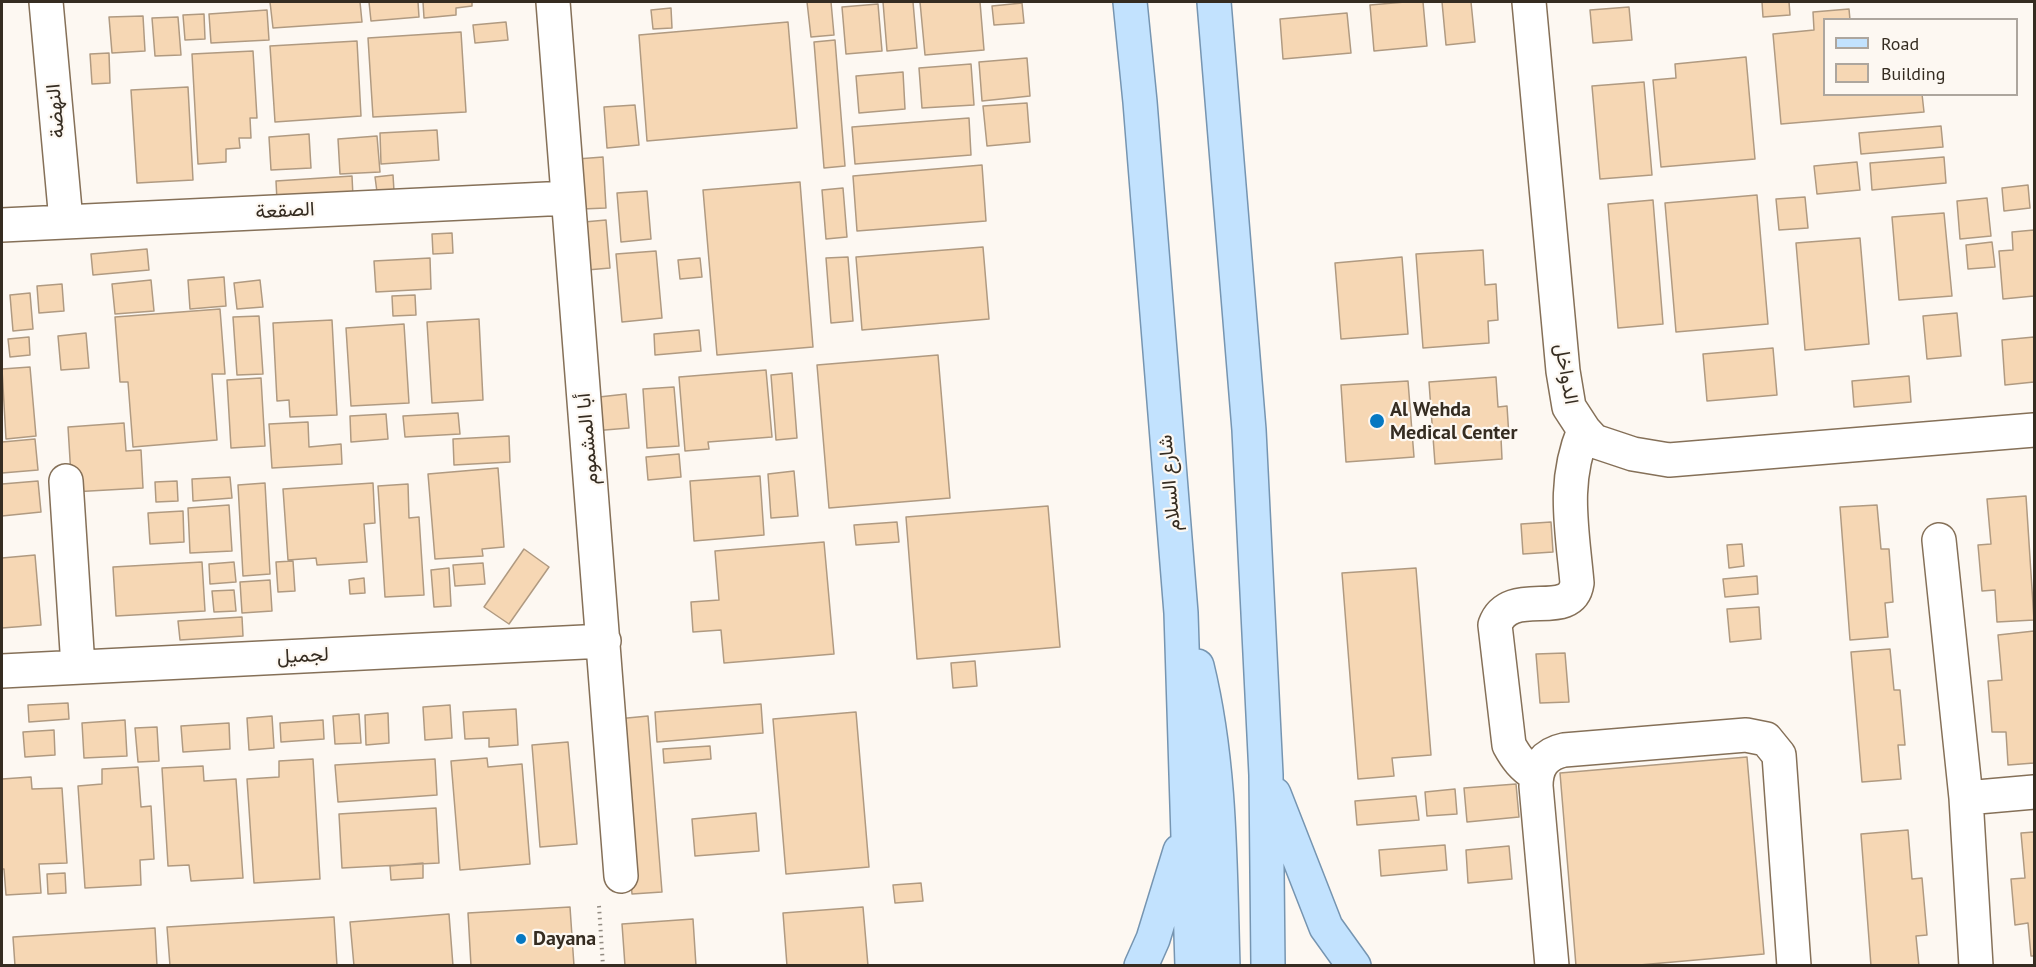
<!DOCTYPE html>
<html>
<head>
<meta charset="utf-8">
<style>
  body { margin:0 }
  #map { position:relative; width:2036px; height:967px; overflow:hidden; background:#fdf8f2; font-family:"PT Sans",sans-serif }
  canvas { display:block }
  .frame { position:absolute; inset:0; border:3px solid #352c21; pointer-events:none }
  .legend { position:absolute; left:1823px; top:18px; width:195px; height:78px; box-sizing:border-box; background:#fdf8f2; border:2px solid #ada69e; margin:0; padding:8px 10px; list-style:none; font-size:18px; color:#352c21 }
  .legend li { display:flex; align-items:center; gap:12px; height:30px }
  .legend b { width:30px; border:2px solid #ada69e }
</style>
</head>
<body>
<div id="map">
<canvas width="2036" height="967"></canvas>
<div class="frame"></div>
<ul class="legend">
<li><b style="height:8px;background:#c2e2fe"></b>Road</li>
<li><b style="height:16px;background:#f6d7b4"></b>Building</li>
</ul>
</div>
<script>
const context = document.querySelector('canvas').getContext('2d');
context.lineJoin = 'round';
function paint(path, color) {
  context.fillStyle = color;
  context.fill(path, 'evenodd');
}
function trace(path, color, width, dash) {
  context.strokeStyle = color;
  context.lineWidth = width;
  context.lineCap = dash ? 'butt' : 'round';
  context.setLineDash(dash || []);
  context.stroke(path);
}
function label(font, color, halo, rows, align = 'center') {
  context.font = font + ' "PT Sans",Vazirmatn,sans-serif';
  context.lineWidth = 4.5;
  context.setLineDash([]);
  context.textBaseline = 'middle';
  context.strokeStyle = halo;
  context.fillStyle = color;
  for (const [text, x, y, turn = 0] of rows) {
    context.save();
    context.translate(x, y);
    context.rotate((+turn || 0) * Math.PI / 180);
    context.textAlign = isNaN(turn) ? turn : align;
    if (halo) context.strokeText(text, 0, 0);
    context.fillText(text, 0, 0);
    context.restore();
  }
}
const building = new Path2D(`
  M270,2H360L362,22L273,28Z
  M369,2H418L419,17L371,21Z
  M423,2H472V6L456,8V15L424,18Z
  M807,2H831L834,35L811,37Z
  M883,2H913L917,48L887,51Z
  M920,2H980L984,50L925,55Z
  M1405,2H1423L1427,46L1374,51L1370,5Z
  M1442,2H1471L1475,42L1446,45Z
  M1762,2H1789L1790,15L1763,17Z
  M1022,3L1024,23L994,25L992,6Z
  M878,4L882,51L846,54L842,7Z
  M1629,7L1632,40L1593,43L1590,10Z
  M671,8L672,28L653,29L651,10Z
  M1849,9L1850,20H1824V94H1922L1924,112L1781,124L1773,34L1814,30L1813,12Z
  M267,10L269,40L211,43L209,14Z
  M1347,13L1351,53L1283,59L1280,19Z
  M204,14L205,39L185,40L183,15Z
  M143,16L145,51L112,53L109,17Z
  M178,17L181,55L155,56L152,18Z
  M506,22L508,40L475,43L473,25Z
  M788,22L797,128L647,141L639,35Z
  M461,32L466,112L373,117L368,38Z
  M835,40L845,166L824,168L814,42Z
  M357,41L361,116L275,122L270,46Z
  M253,51L257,118H250L251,138H239L240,148L226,149V162L198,164L192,54Z
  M109,53L110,83L92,84L90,54Z
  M1746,57L1755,159L1661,167L1653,80L1676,78L1675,64Z
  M1027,58L1030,96L982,101L979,62Z
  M971,64L974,105L922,108L919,68Z
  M903,72L905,109L859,113L856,76Z
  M1644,82L1652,175L1600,179L1592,86Z
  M188,87L193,180L137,183L131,90Z
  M1027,103L1030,142L987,146L983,106Z
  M635,105L639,145L607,148L604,107Z
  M969,118L971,155L855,164L852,127Z
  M1941,126L1943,147L1861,154L1859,133Z
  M437,130L439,160L381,164L380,133Z
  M309,134L311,168L271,170L269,137Z
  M377,136L380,172L340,174L338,139Z
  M603,157L606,208L582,209L577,159Z
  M1944,157L1946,183L1872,190L1870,163Z
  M1857,162L1860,190L1817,194L1814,166Z
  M982,165L986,221L857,231L853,176Z
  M393,175L394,191L377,192L375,177Z
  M352,176L353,197L277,201L276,181Z
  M800,182L813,347L717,355L703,190Z
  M2028,185L2030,208L2004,211L2002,188Z
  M843,188L847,237L826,239L822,190Z
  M647,191L651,239L621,242L617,193Z
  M1757,195L1768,324L1676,332L1665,203Z
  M1805,197L1808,228L1779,230L1776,199Z
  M1987,198L1991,236L1960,239L1957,201Z
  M1653,200L1663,324L1618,328L1608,204Z
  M1944,213L1952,296L1899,300L1892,217Z
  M606,220L610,268L587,270L584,222Z
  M2034,230V296L2003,299L1999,251L2013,250L2012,232Z
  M452,233L453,253L433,254L432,234Z
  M1860,238L1869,344L1805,350L1796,243Z
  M1992,242L1995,267L1968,269L1966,245Z
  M983,247L989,319L862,330L856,257Z
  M147,249L149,270L93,275L91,254Z
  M1483,250L1485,285L1496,284L1498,320L1488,321L1489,343L1423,348L1416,254Z
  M656,251L662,318L622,322L616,254Z
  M848,257L853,321L831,323L826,258Z
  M1402,257L1408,334L1341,339L1335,263Z
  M430,258L431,289L376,292L374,261Z
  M700,258L702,277L680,279L678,260Z
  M224,277L226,306L190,309L188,280Z
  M151,280L154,311L115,314L112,284Z
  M260,280L263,307L237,309L234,283Z
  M62,284L64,311L39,313L37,286Z
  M30,293L33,329L13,331L10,295Z
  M415,295L416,315L393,316L392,296Z
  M220,309L225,374H212L217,440L133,447L128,382H120L115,317Z
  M1957,313L1961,356L1927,359L1923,316Z
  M259,316L263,374L237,375L233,317Z
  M479,319L483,400L432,403L427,322Z
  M332,320L337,415L290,417L289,400L277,401L273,323Z
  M404,324L409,403L351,406L346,328Z
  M699,330L701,351L655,355L654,334Z
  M86,333L89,368L61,370L58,336Z
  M29,337L30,355L10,357L8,339Z
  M2034,337V382L2005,385L2002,340Z
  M1773,348L1777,395L1707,401L1703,354Z
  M938,355L950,498L829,508L817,365Z
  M30,367L36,436L6,439L2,369Z
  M766,370L772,437L708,442L709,449L685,451L679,377Z
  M792,373L797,438L776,440L771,375Z
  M1909,376L1911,402L1854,407L1852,381Z
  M1496,377L1498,407L1507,406L1509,437L1501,438L1502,459L1435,464L1429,382Z
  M261,378L265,446L231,448L227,380Z
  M1408,381L1414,457L1346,462L1341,385Z
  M674,387L679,446L647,448L643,389Z
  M626,394L629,428L593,431L590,398Z
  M458,413L460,434L405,437L403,416Z
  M386,414L388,439L351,442L350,416Z
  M308,422L309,447L341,444L342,464L272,468L269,424Z
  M124,423L126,451L141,450L143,488L72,492L68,427Z
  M509,436L510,462L454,465L453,439Z
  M35,439L38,470L2,473V442Z
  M679,454L681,477L648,480L646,457Z
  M498,468L504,547L482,549L483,556L435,559L428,474Z
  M794,471L798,516L771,518L768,474Z
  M760,476L764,535L694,541L690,481Z
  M230,477L232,498L193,501L192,479Z
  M38,481L41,512L2,516V484Z
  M177,481L178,501L156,502L155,482Z
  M265,483L270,574L243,576L238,485Z
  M373,483L375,523L364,524L367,562L317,565L316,558L288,560L283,489Z
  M408,484L409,518L419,517L424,595L385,597L378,486Z
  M2026,496L2034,620L1997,622L1995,590L1982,591L1978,545L1991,544L1987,499Z
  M229,505L232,551L190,553L188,508Z
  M1877,505L1881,549H1889L1893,602L1885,603L1888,637L1850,640L1840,507Z
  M1048,506L1060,647L917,659L906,517Z
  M183,511L184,542L150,544L148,513Z
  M897,522L899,542L856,545L854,525Z
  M1551,522L1553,552L1523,554L1521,524Z
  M824,542L834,654L724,663L721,630L693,632L691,602L719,600L715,551Z
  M1742,544L1744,566L1729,568L1727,545Z
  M524,549L549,567L509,624L484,607Z
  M35,555L41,625L2,628V558Z
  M293,561L295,591L278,592L276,562Z
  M202,562L205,611L116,616L113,567Z
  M234,562L236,582L210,584L209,564Z
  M483,563L485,584L455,586L453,565Z
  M449,568L451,606L434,607L431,570Z
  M1416,568L1431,755L1392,758L1394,776L1358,779L1342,573Z
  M1757,576L1758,594L1725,597L1723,579Z
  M364,578L365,593L350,594L349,580Z
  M270,580L272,611L242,613L240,582Z
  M234,590L236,611L214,612L212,591Z
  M1759,607L1761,639L1730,642L1727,609Z
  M242,617L243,636L180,640L178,621Z
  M2034,631V763L2008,765L2006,732H1992L1988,681L2002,680L1998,635Z
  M1890,649L1894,690H1900L1905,745H1898L1901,779L1862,782L1851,652Z
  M1565,653L1569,702L1540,703L1536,654Z
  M975,661L977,686L953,688L951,663Z
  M68,703L69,719L29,722L28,705Z
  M761,704L763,733L657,742L655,712Z
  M450,705L452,738L425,740L423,707Z
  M516,709L518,745L489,747V738L465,739L463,712Z
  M856,712L869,867L786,874L773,719Z
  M388,713L389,743L366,745L365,715Z
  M359,714L361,743L335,744L333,716Z
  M272,716L274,748L249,750L247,718Z
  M648,716L662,892L632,894L617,719Z
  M125,720L127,756L84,758L82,723Z
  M323,720L324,739L281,742L280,723Z
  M229,723L230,749L183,752L181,726Z
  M157,727L159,761L138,762L135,728Z
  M54,730L55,755L25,757L23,732Z
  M568,742L577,844L540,847L532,745Z
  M710,746L711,759L664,763L663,749Z
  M1747,757L1764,954L1628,966H1576L1560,773Z
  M487,758L488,767L522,764L530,864L460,870L451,761Z
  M313,759L320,879L254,883L247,779L279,777V761Z
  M435,759L437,795L338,802L335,765Z
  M203,766L204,781L236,779L243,878L191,881L189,865L168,866L162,768Z
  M138,767L141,807L151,806L154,859L140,860L141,885L85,888L78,786L102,784V769Z
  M31,777L32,789L62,788L67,863L39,864L41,893L6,895L4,869H2V779Z
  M1516,784L1519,817L1467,822L1464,788Z
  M1455,789L1457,814L1427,816L1425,792Z
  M1416,796L1419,820L1357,825L1355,801Z
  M436,808L439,863L342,868L339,814Z
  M756,813L759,851L695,856L692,819Z
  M1908,830L1912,879L1922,878L1927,935L1916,936L1919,966H1871L1861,834Z
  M2034,832V956H2031L2028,923L2015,925L2011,879L2025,878L2021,833Z
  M1445,845L1447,870L1381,876L1379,850Z
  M1509,846L1512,879L1468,883L1466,850Z
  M423,863V878L391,880L390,866Z
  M65,873L66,893L48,894L47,874Z
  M921,883L923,901L895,903L893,885Z
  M570,907L574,966H471L468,913Z
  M863,907L868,966H787L783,913Z
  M449,914L453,966H354L350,922Z
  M334,917L337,966H170L167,927Z
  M693,919L696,966H625L622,924Z
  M155,928L157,966H15L13,937Z`);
paint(building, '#f6d7b4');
trace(building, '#b09a81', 1.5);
const minor = new Path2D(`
  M46,2L66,221
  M553,2L621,876
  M1529,2L1563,371L1569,407L1584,430L1594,441L1633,454L1669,460L2034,430
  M2,225L568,198
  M66,481L78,667
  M1939,540L1966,798L1976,966
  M2,671L604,641
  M1536,775C1523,767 1516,758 1509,745L1495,625C1510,584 1571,623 1577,583C1572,527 1562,483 1584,430
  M1966,798L2034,792
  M1552,966L1536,786C1536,766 1545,754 1564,750L1746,735L1766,739L1779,755L1794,966`);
const major = new Path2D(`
  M1130,2L1140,102L1181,613L1192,966
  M1214,2L1249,430L1266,775L1268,966
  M1197,666C1221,764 1220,866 1223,966
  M1274,794L1326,927L1354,966
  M1141,966L1153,939L1180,851`);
trace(minor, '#857058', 36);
trace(major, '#7695b1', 36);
trace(new Path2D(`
  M599,906L603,966`), '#928b82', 4, [1.5, 4.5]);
trace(minor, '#fff', 33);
trace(major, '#c2e2fe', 33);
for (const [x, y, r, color] of [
  [1377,421,8,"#0678c2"],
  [521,939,6,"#0678c2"]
]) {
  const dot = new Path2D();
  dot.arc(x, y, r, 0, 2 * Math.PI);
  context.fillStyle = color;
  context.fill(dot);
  trace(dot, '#fdf8f2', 2);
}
label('20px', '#352c21', '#fdf8f2', [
  ["النهضة",56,111,-95],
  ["الصقعة",285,211,-3],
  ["الدواخل",1566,374,80],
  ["أبا المشموم",588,439,-95],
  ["شارع السلام",1170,483,-95],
  ["لجميل",303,656,-3]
]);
label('bold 20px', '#352c21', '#fdf8f2', [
  ["Al Wehda",1390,410],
  ["Medical Center",1390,433],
  ["Dayana",533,939]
], 'left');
</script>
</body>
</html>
